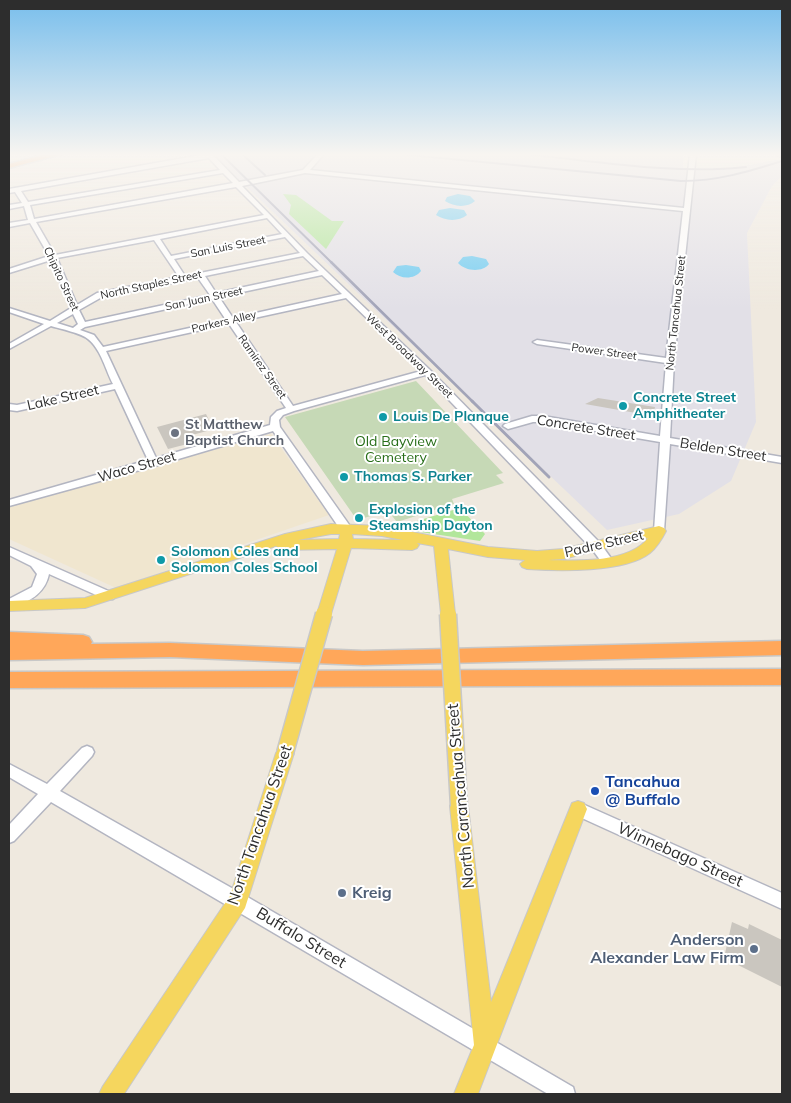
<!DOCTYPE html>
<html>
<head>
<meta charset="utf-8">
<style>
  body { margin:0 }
  #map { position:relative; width:791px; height:1103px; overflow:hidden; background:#efe9df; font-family:Mulish,sans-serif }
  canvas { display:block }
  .frame { position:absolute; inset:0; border:10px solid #2d2d2d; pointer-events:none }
</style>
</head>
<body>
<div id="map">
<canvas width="791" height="1103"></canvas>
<div class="frame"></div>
</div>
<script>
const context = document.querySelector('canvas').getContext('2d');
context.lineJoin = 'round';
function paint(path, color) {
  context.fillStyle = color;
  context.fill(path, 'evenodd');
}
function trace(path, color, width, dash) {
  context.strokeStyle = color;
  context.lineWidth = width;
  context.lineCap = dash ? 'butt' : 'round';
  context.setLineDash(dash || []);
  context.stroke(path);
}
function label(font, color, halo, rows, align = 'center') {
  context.font = font + ' Mulish,sans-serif';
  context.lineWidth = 4;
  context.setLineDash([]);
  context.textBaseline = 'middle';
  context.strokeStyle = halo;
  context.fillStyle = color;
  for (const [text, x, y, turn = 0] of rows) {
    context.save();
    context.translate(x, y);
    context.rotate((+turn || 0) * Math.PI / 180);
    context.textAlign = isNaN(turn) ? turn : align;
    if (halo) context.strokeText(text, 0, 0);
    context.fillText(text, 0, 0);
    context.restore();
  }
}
paint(new Path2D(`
  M212,154H684L683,169L707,170L725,169L782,159V176L772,186L747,233L756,422L731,481L679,514L607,530Z`), '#e2e0e7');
paint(new Path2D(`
  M271,434L329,515L116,588L9,539V507Z`), '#f0e6cf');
paint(new Path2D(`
  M283,194L296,195L332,221H344L326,249L289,214L291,205Z
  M460,508L485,534L480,541L407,530V524Z`), '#b2e69b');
paint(new Path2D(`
  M416,381L503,473L496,475L504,483L452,499L454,504L397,522L388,511L357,520L285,417Z`), '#c6d9b6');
paint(new Path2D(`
  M458,194L470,196L475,201C467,208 454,207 445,201L447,197Z
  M450,208L464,210L467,215C458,222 445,221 436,215L439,210Z
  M472,256L486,259L489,264C482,273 465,271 458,263L463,257Z
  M406,265L419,267L421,271C414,280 400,279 393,272L397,266Z`), '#71ccf2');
paint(new Path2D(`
  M598,398L655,407L653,416L585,404Z
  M206,414L210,422L203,424L207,431L192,435L195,442L168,449L157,427Z
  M732,922L748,929L749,924L782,940V987L724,958Z`), '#cac6bf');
const minor = new Path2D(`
  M206,154H212L239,182L303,170L318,154H324L310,170L684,208L690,154H696L674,361L670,438L782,457V463L670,444L664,531L659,535L654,531L660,442L543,422H533L508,429L503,426L505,424L532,416H543L660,436L666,363L537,344L533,342L537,340L666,358L683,211L305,173L242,186L307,253L430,370L600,543L613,561L611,564H603L592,549L425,375L294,411L283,415L279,420L280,427L350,526L351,529L350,532H342L273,431L158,465L9,506V500L148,460L115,389L17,411L9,410V404L17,405L113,384C106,371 101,349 88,339C81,333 61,329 51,326L9,349V344L44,324L9,312V308L50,321L71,308L51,260L9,273V269L49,256L30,223L9,227V223L28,220L24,206L9,209V205L22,203L15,192L9,193V189ZM209,158L220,170L28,202L21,191ZM223,173L233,183L34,219L30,205ZM236,187L264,215L55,255L36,222ZM267,218L282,234L171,256L160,239ZM285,237L300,253L185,276L174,259ZM154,240L179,277L97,293L77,305L57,258ZM303,256L319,271L216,293L205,276ZM322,275L342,294L233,318L219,297ZM198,278L210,295L85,322L79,310L102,297ZM346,298L421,371L293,406L236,322ZM212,299L226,320L103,347L94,335L80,330L85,327ZM73,314L78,324L73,328L57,323ZM229,324L286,408L277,411L271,417L270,425L156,458L106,351Z
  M777,154H782V157L777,155Z
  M9,547L113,593L115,596L113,599H105L49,574C45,594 28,603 9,608V599L32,587L37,574L31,566L9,555Z
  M87,746L92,748L94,752L92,756L60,791L244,895L573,1087L575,1094H548L51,802L14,841L9,843V825L38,794L9,777V764L47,784L82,748Z
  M578,802L782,893V909L573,814L571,809L573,804Z`);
const major = new Path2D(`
  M331,524L382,526L488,547L537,551L563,549L659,526L664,528L666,531C662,539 657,547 650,553C625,573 558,571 527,569L522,567L520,564L525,560L488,557L448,549L455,614L453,618L448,620L443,618L441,614L434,546L417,543L419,545L417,548L412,550L351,548L331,614L329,618L324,620L319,618L317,614L337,549L282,550L276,546L85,608L9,611V601L85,598L285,534ZM331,534H340L339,539L298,540ZM352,534L382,536L403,540L353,539ZM648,538C629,563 577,561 548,560L563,559Z
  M285,745L291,748L294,753L245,908L124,1094H99L103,1086L230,896L276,753L279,748Z
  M459,798L465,800L468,806L491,1002L572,803L578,801L584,803L587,809L478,1094H454L474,1045L450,806L453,800Z`);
const highway = new Path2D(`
  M46,154H62L9,168V164Z
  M9,632L83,635L89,637L92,642L91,644L170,643L363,651L782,641V655L363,665L170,657L9,660Z
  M782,669V685L9,688V672Z`);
trace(minor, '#b3b5c1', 3);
trace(major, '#c8c8c8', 2);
trace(highway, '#c8c8c8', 3);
paint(minor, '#fff');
paint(major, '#f5d65e');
paint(highway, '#ffa75a');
trace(new Path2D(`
  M221,154L332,263
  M242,154L265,175
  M399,154L681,181C718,181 747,172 782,161
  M525,154C596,161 675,175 746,167`), '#a2a4b8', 2);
trace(new Path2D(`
  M331,262L473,402`), '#a2a4b8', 2.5);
trace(new Path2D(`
  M472,401L549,477`), '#a2a4b8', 3);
const majorBridge = new Path2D(`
  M448,614L459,806
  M285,753L324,614`);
trace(majorBridge, '#c8c8c8', 19, []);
trace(majorBridge, '#f5d65e', 16);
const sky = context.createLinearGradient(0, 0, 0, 309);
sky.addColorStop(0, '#78beec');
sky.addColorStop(0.5, '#f8f5f1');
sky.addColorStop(1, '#f8f5f100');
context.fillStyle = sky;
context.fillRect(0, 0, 791, 309);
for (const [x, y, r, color] of [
  [623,406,5,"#0f9aa8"],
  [383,417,5,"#0f9aa8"],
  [175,433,5,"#6b7280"],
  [344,477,5,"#0f9aa8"],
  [359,518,5,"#0f9aa8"],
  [161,560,5,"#0f9aa8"],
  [595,791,5,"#1a4fb4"],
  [342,893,5,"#5c6f8a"],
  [754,949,5,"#5c6f8a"]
]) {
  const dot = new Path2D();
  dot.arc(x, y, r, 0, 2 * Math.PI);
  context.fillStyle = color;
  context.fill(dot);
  trace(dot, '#fff', 2);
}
label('11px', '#2d2d2d', '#fff', [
  ["San Luis Street",228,247,-11],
  ["Chipito Street",61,279,65],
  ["North Staples Street",151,285,-12],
  ["San Juan Street",204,299,-12],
  ["North Tancahua Street",676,313,-84],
  ["Parkers Alley",224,322,-13],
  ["Power Street",604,352,8],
  ["West Broadway Street",409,356,44],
  ["Ramirez Street",262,367,55]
]);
label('14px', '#2d2d2d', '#fff', [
  ["Lake Street",63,398,-13],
  ["Concrete Street",586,428,9],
  ["Belden Street",723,450,9],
  ["Waco Street",137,467,-16],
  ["Padre Street",604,544,-13]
]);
label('bold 14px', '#0d838f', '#fff', [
  ["Concrete Street",633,398],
  ["Amphitheater",633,414],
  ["Louis De Planque",393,417],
  ["Thomas S. Parker",354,477],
  ["Explosion of the",369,510],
  ["Steamship Dayton",369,526],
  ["Solomon Coles and",171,552],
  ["Solomon Coles School",171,568]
], 'left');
label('bold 14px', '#5b616d', '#fff', [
  ["St Matthew",185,425],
  ["Baptist Church",185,441]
], 'left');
label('14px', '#286e19', '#fff', [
  ["Old Bayview",396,442],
  ["Cemetery",396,458]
]);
label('bold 16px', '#164399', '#fff', [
  ["Tancahua",605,782],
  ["@ Buffalo",605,800]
], 'left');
label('16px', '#2d2d2d', '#fff', [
  ["North Carancahua Street",461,796,-95],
  ["North Tancahua Street",260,825,-71],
  ["Winnebago Street",680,855,24],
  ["Buffalo Street",301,938,31]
]);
label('bold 16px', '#4e5e75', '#fff', [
  ["Kreig",352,893],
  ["Anderson",744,940,"right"],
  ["Alexander Law Firm",744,958,"right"]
], 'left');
</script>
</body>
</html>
